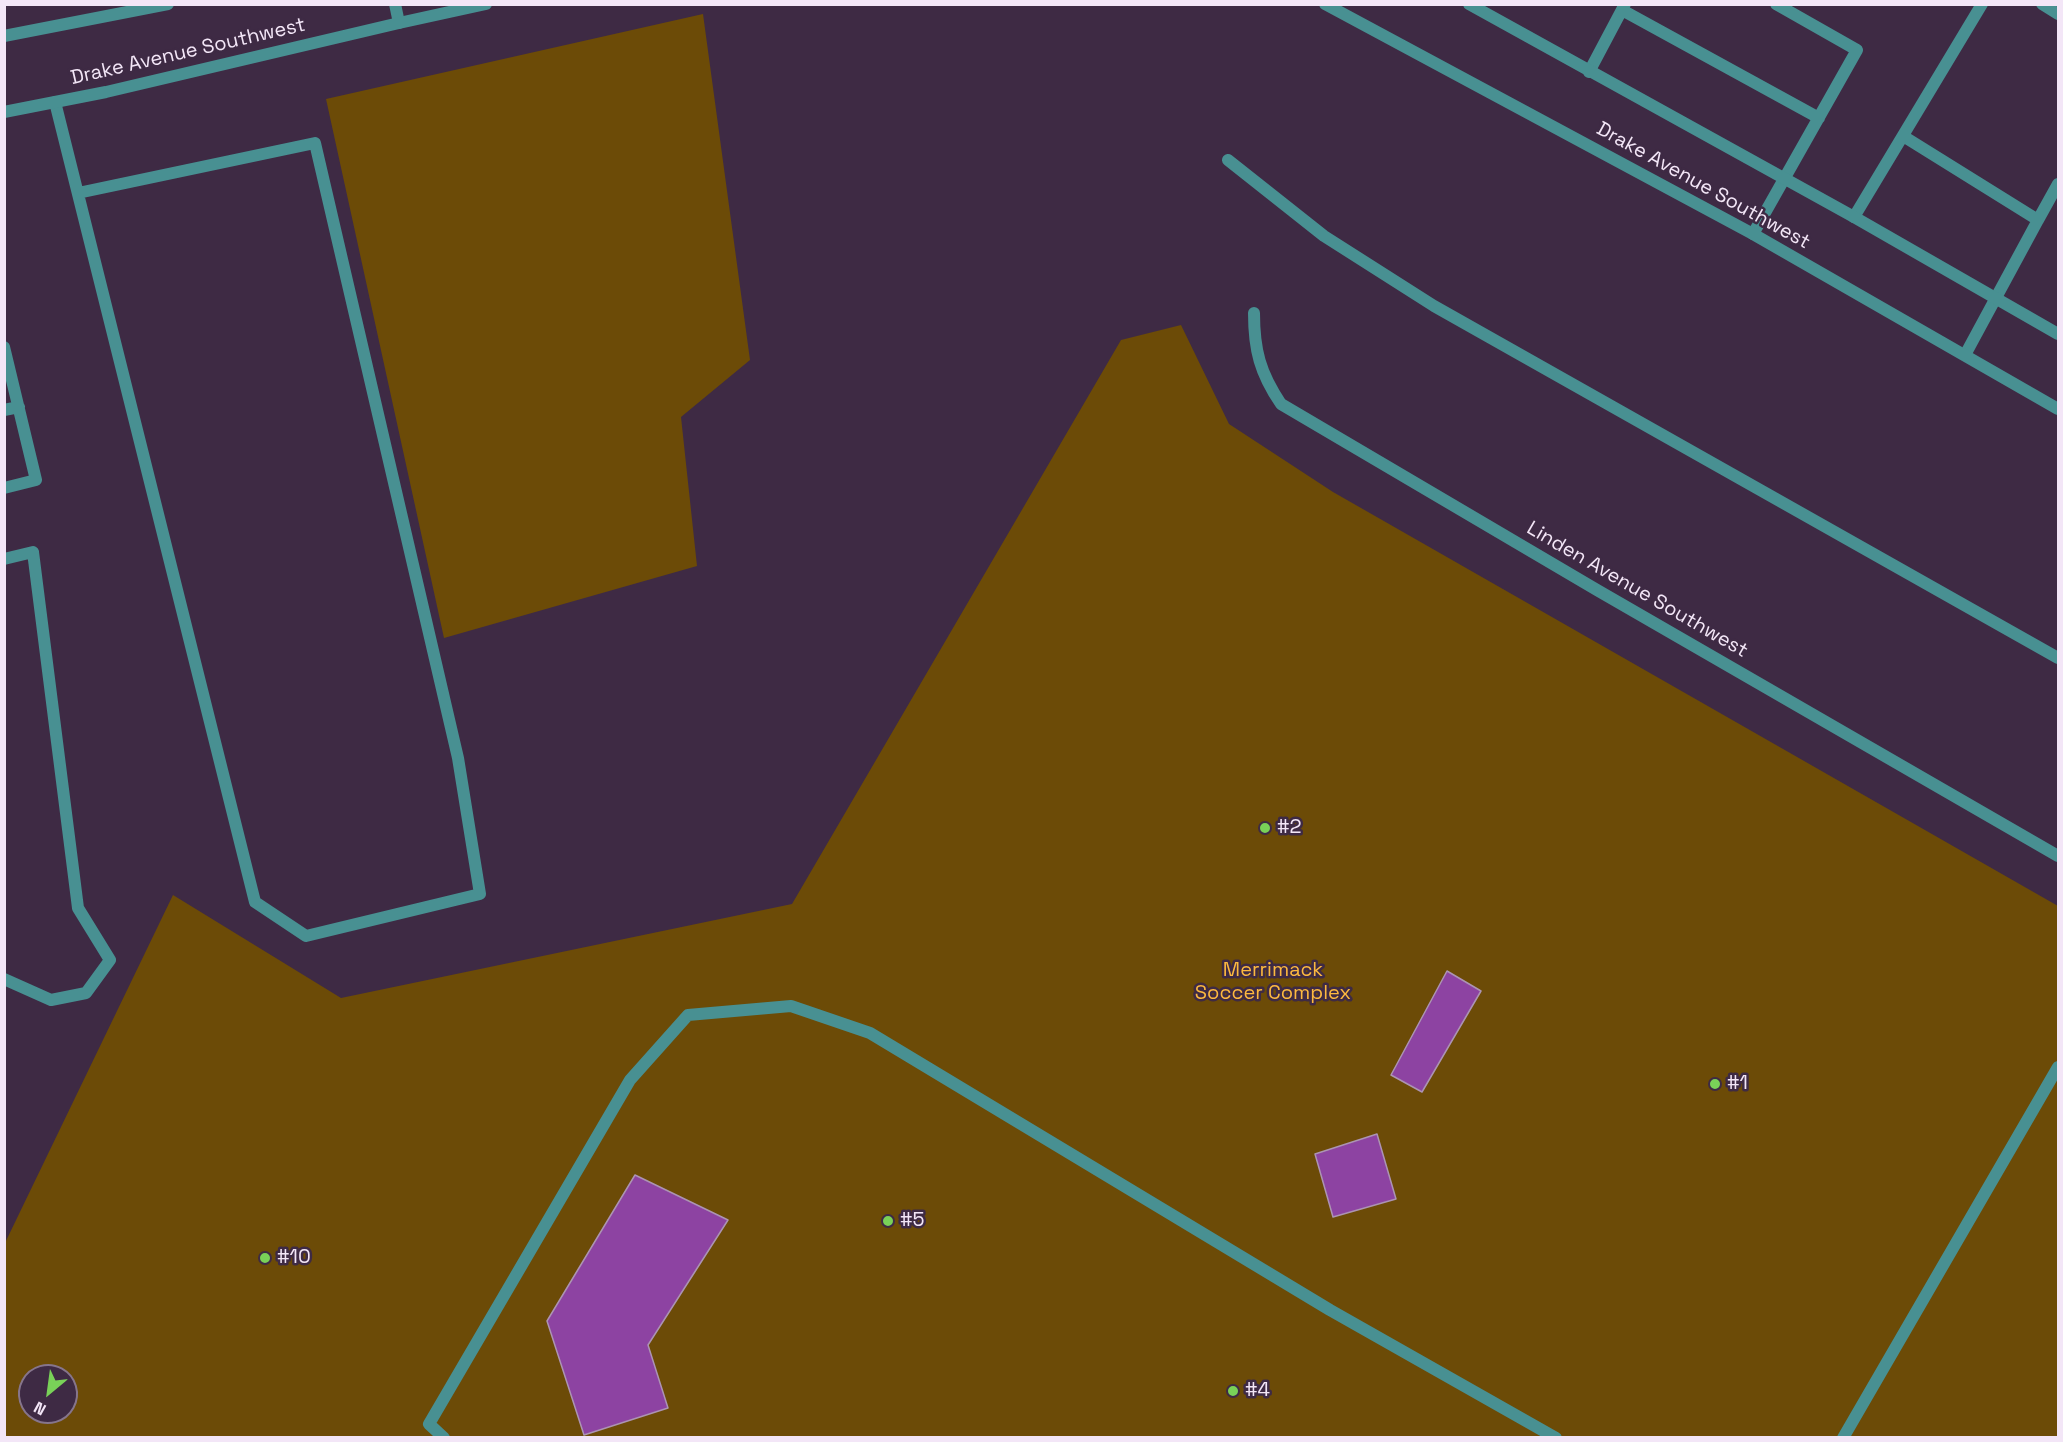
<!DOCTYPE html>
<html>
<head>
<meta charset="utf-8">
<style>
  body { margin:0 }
  #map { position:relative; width:2063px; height:1442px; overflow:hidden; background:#3e2a44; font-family:"Space Grotesk",sans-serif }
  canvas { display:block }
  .frame { position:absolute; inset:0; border:6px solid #f3e6f7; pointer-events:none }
  .north { position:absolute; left:18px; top:1364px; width:60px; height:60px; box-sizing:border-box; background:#3e2a44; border:2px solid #86758c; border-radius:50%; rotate:209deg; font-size:16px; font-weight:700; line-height:24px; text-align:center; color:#f3e6f7 }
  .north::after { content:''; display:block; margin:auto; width:21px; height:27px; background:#79d158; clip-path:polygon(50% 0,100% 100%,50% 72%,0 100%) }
</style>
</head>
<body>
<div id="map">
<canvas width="2063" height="1442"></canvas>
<div class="frame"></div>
<div class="north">N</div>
</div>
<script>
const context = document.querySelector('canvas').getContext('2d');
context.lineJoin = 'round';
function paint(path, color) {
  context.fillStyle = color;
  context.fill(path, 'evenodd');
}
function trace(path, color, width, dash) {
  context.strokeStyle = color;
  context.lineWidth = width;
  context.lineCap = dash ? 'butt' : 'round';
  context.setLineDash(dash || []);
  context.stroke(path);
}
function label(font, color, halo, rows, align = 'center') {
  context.font = font + ' "Space Grotesk",sans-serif';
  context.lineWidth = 5;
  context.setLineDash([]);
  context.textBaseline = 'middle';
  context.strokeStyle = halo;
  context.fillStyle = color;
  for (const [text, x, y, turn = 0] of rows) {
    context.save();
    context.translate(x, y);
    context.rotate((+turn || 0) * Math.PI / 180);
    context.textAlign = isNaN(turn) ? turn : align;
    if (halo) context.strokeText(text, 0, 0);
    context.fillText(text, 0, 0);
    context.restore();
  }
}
paint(new Path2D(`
  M703,14L750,360L681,417L697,566L444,638L326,99Z
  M1181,325L1229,424L1333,492L2058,906V1437H5L4,1245L173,895L341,998L792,904L1121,340ZM30,1376H66V1412H30Z`), '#6c4b07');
const building = new Path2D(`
  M1447,971L1481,991L1422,1092L1391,1075Z
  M1377,1134L1396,1199L1333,1217L1315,1154Z
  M635,1175L728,1220L648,1345L668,1408L584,1435L547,1321Z`);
paint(building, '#8d43a2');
trace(building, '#ac94b3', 1.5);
trace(new Path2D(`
  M395,4L399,23
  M2042,4L2058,14
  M1622,10L1819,118
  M1589,72L1625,4
  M55,102L255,902L306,936L480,894L458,758L315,143L78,193
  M1903,136L2038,220L2058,184
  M1228,160L1324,236L1434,306L2058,658
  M1854,217L1982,4
  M1753,234L1857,50L1776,4
  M4,347L36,480L4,488
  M1965,355L2038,220
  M4,410L19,407
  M4,559L33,552L78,908L110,960L86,993L51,1000L4,979
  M444,1438L429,1424L630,1080L688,1015L791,1006L870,1033L1330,1310L1556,1438
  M1843,1438L2058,1067`), '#489092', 12);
trace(new Path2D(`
  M1254,313C1254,350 1260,373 1281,404L1597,590L2058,856`), '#489092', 12);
trace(new Path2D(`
  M1325,4L1753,234L2058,409
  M1469,4L1854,217L2058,334
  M4,36L168,4
  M4,112L106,92L399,23L486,4`), '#489092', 12);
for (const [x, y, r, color] of [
  [1265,828,6,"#79d158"],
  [1715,1084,6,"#79d158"],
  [888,1221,6,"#79d158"],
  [265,1258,6,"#79d158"],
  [1233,1391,6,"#79d158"]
]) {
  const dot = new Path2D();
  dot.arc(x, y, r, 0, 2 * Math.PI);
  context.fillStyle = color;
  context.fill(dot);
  trace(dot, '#3e2a44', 2);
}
label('20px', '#f3e6f7', '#3e2a44', [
  ["Drake Avenue Southwest",188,52,-13],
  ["Drake Avenue Southwest",1703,186,29],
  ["Linden Avenue Southwest",1637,590,30]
]);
label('20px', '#f3e6f7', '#3e2a44', [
  ["#2",1277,828],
  ["#1",1727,1084],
  ["#5",900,1221],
  ["#10",277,1258],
  ["#4",1245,1391]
], 'left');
label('20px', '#fdb93f', '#3e2a44', [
  ["Merrimack",1273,971],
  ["Soccer Complex",1273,994]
]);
</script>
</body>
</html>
